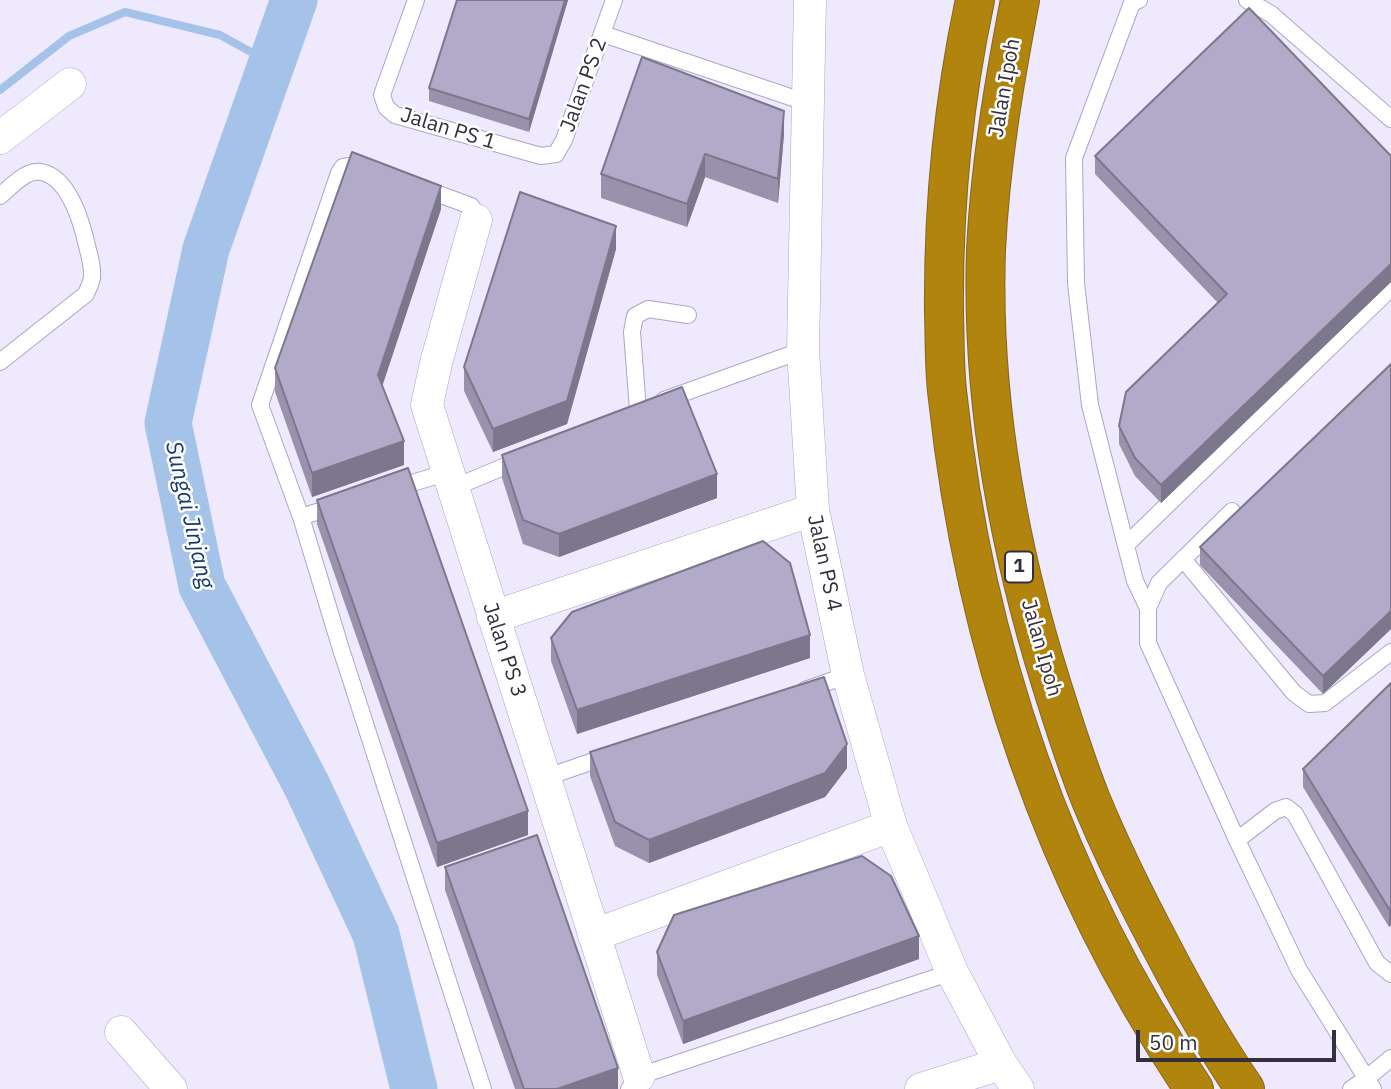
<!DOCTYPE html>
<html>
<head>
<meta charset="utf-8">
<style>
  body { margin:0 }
  #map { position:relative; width:1391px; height:1089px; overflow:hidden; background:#efe9fe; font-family:"IBM Plex Sans",sans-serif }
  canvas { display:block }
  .scale { position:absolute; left:1136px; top:1030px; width:200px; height:32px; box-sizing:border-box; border:4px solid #332f3c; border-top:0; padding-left:9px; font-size:21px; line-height:24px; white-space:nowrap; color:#332f3c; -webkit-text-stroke:5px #fff; paint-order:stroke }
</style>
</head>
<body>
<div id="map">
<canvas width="1391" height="1089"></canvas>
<div class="scale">50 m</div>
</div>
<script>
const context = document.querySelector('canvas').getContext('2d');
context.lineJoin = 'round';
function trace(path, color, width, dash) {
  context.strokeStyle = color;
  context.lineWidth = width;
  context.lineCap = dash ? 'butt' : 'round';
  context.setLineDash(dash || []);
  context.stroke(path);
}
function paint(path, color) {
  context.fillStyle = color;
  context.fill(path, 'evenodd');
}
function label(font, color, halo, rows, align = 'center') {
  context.font = font + ' "IBM Plex Sans",sans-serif';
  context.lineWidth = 5;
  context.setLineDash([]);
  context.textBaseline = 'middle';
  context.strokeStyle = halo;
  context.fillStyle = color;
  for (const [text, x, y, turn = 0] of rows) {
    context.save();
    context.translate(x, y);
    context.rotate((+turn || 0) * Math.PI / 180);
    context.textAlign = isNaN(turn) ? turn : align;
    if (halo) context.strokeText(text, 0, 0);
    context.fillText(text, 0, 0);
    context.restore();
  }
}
trace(new Path2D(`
  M0,90L69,36L125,12L220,35L271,63`), '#a5c2e9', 8);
trace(new Path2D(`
  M294,0L206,249L168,423L202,586L307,786L376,934L414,1089`), '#a5c2e9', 47);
const lane = new Path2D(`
  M416,0L382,95L386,107L395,115L541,156L556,154L564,140L614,0
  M1139,0L1132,3L1074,158L1076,283L1090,405L1135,581L1148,608
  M1247,0L1271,14L1391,119
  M603,34L808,103
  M422,188L471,206L476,213V220
  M0,196C11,187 26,169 41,172C69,177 82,223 87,246C90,257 93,268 92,278C91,283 88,289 86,294L0,362
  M664,400L803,350
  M638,410L632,332L635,316L648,309L688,315
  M453,488L520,460
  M393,489L448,472
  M335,506L301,517L260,405L339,173L343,167L356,165L368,169
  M1232,511L1159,583L1148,608V643L1237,840L1299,970L1373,1089
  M301,517L340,646L483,1089
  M1126,545L1391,288
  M1183,559L1294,693L1309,704L1325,703L1391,652
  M805,690L848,675
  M544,778L608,756
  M1237,840L1275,811L1286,807L1295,814L1377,963L1391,974
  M629,1089L639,1076L952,972
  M1351,1089L1367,1078L1391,1058`);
const street = new Path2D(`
  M810,0L803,350L813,510L848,675L891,826L952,972L1001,1064L1018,1089
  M0,138L70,84
  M476,220L436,363L427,405L639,1076
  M493,617L813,510
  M594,935L891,826
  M121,1032L171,1089
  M921,1089L1001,1064`);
const highway = new Path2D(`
  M975,0C953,103 943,208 944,313C945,342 944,371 948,399C974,643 1055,885 1194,1089
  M1020,0C1004,83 990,166 986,250C981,398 1008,546 1052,686C1064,724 1076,763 1091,800C1112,851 1137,901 1163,950C1188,998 1214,1044 1245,1089`);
trace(lane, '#ada5c4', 18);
trace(street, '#ada5c4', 33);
trace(highway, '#85661e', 40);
trace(lane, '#fff', 16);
trace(street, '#fff', 32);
trace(highway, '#b1840e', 38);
paint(new Path2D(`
  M457,0H568L529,132L429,101V88Z
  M784,134L778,203L705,177L687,227L601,198V174Z
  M1095,156H1391V282L1161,503L1135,476L1119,444V426L1218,303L1095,174Z
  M441,209L382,386L404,465L312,497L275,392V368Z
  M616,249L567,424L493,452L464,391V367Z
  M1391,364V629L1323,694L1200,565V547Z
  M502,455L717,498L559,557L523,544L502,478Z
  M317,500L528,835L437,867L317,524Z
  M551,638L810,658L577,734L551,661Z
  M1391,683V925L1389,927L1303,787V769Z
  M590,752L847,768L825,797L649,863L615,846L590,776Z
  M445,867L618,1089H515L445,890Z
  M657,952L919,959L683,1044L657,975Z`), '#9992ad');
paint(new Path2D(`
  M565,0H568L529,132V119Z
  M784,111V134L778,203V179Z
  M705,154V177L687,227V204Z
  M441,186V209L378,399V375Z
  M616,226V249L567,424L493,452V429Z
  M1391,264V282L1161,503V485Z
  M404,441V465L312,497V473Z
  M717,474V498L559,557V534Z
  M1391,611V629L1323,694V676Z
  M810,635V658L577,734V710Z
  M847,744V768L825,797L649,863V840Z
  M528,811V835L437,867V843Z
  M1391,907V925L1389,927V909Z
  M919,936V959L683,1044V1021Z
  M618,1068V1089H557Z`), '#7d778d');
const building = new Path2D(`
  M457,0H565L529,119L429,88Z
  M1249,8L1391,156V264L1161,485L1135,458L1119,426L1126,392L1227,294L1095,156Z
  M642,57L784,111L778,179L705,154L687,204L601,174Z
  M352,152L441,186L378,375L404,441L312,473L275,368Z
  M520,192L616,226L567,401L493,429L464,367Z
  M1391,364V611L1323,676L1200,547Z
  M682,387L717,474L559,534L523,520L502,455Z
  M408,468L528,811L437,843L317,500Z
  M763,541L790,563L810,635L577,710L551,638L572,612Z
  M824,677L847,744L825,773L649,840L615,822L590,752Z
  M1391,683V907L1389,909L1303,769Z
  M537,835L618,1068L557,1089H524L445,867Z
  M862,856L891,876L919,936L683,1021L657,952L674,915Z`);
paint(building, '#b2aac9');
trace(building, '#7d778d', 2);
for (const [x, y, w] of [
  [1019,567,28]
]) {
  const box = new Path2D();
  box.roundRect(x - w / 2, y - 15.5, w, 31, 5);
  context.fillStyle = '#fff';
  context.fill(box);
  trace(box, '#332f3c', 2);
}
label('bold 19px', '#332f3c', null, [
  ["1",1019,567]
]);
label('21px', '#332f3c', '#fff', [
  ["Jalan PS 2",584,85,-70],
  ["Jalan Ipoh",1005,88,-80],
  ["Jalan PS 1",448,129,17],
  ["Jalan PS 4",824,563,78],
  ["Jalan Ipoh",1041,648,74],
  ["Jalan PS 3",504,650,72]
]);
label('italic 23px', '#153a6b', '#fff', [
  ["Sungai Jinjang",189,515,77]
]);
</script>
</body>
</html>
